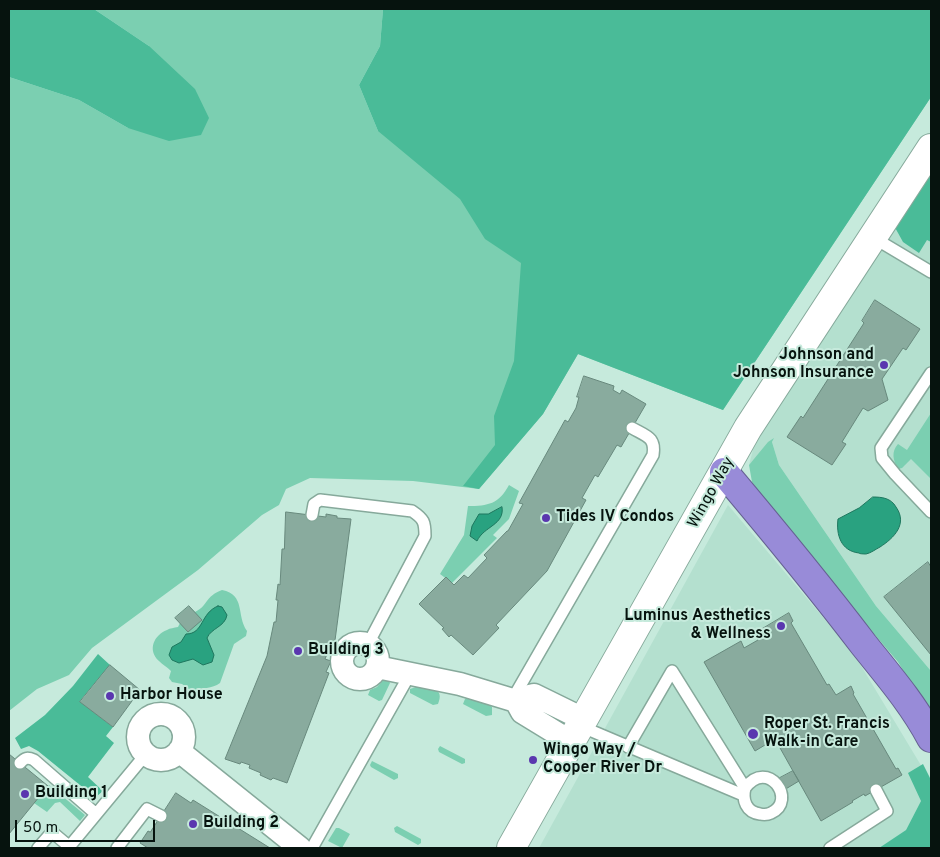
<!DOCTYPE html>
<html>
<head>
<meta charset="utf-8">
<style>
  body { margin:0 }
  #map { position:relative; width:940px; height:857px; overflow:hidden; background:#c6eadc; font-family:Overpass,sans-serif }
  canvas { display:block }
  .frame { position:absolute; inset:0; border:10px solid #06130e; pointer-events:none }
  .scale { position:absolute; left:15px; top:820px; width:140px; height:22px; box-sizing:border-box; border:2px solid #06130e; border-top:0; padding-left:6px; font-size:15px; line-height:18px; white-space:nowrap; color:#06130e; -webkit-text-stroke:4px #c6eadc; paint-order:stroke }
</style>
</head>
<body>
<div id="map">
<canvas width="940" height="857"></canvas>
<div class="frame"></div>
<div class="scale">50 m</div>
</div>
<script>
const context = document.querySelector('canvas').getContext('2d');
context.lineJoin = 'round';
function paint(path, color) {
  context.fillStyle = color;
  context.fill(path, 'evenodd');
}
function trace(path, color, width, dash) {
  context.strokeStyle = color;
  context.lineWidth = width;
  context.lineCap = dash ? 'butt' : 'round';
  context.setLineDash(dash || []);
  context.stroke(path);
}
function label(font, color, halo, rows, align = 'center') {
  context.font = font + ' Overpass,sans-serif';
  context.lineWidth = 4;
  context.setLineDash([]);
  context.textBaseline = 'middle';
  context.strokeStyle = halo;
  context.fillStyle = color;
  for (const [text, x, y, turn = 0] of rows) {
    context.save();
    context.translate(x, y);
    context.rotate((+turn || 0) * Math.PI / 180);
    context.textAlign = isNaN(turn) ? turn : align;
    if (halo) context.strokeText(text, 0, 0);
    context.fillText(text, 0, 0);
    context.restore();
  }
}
paint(new Path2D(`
  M931,162V671L876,606L779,465L772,442L773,440L749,465L754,446L767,420Z
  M728,505L854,654L931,782L906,830L879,848H539Z`), '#b4e0cf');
paint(new Path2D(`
  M94,9H383L380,46L359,85L378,131L931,9V97L723,410L578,354L543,414L479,489L413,481L310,478L286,489L279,505L262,515L198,570L92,648L69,675L37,689L9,711V77L79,100L128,128L149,46Z
  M931,413V479L911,459L902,468L898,469C893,460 891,452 898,444L907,450Z
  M774,438L772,442L779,465L876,606L931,671V716L898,662L782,526L752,482L749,465L768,442Z
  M509,485L519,491L509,519L493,535L497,538L452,583L440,574L464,535L468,506C488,506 499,504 509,485Z
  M222,590C246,595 236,615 247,631L246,636L234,644L220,683C212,689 202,687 193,692L182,684L172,682L169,678L171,671C167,667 163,665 159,661C147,650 154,635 167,630C170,628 174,628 178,627L180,623L175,618L189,606L195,612C208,606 205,596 222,590Z
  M385,678L388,679L390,683L382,700L379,701L368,695L370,690L377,687Z
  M419,686C431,688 445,688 438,704L433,705L410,693V689Z
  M468,698L488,703L492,707V715L486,716L463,704L465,699Z
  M440,746L465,759V763L462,764L439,752L438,749Z
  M372,761L398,774V778L394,780L371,767L370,765Z
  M49,785L85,815L80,821L60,802L55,803L47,812L34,803Z
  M397,826L421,839V843L418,845L395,832L394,828Z
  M336,828H339L350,834L342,848L328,841Z`), '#7bcfb1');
paint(new Path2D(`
  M9,9H94L149,46L195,89L209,118L201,135L169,141L128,128L79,100L9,77Z
  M383,9H931V97L723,410L578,354L543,414L479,489L463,486L495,445L494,416L514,361L521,263L485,239L460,199L378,131L359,85L380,46Z
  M931,162V242L927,240L919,253L903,242L892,222Z
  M98,654L110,665L80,701L113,727L106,736L114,743L88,777L103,791L97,796L91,794L38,751L29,746L21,749L15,738L45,715L73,686Z
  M923,764L931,780V848H879L906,830L921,801L908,773Z`), '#4abb98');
const water = new Path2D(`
  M873,497C882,497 891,498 896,507C908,524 894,538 880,547C876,549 871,553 866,554C866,554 859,554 859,553C841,551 836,535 838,519L859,508Z
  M502,507C505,525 484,526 477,541L470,536L472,526L479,514H488Z
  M218,606L222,607L227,615C225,627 211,628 207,638L214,655L212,662L203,665L193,659L179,663L172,660L169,655L172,647L181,642L186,634C204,634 200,613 218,606Z`);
paint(water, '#29a280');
trace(water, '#1e775e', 1);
const building = new Path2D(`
  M875,300L920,329L906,350L903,348L882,379L888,400L868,411L863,408L842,442L846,444L832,465L787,437L801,416L803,418L864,323L862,321Z
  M584,376L614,386L613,390L620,394L622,390L646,404L621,447L617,445L598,477L595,475L582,498L586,500L547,571L496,625L499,628L473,655L451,635L449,637L442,629L444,628L419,604L446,577L454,585L464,575L468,578L487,558L484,555L507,531H508L523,504L519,503L565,420L568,422L576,408L579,397H577Z
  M286,512L326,517V514L337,516V518L351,519L334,648L330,647L325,659L331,661L326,672L329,673L287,783L273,778L271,780L260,775L261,773L249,768L250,765L241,762L240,764L225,759L267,656L274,622H276L278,600H276L278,584L280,585L282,549H284Z
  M928,562L931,567V655L884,597Z
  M189,606L202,620L188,632L175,618Z
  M789,613L793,621L791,623L827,685L829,684L836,695L851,686L854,693L853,694L896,769L898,768L902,775L865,796L864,794L852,801L853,802L821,821L775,739L755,751L704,662L741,641L744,648L758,640L754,634Z
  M110,665L140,690L113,727L80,702Z
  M9,754L48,786L9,834Z
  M793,771L799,781L784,790L778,779Z
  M176,793L191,803L193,800L270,848H148L140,843L148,831L150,832Z`);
paint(building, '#89ab9e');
trace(building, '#68897d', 1);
const service = new Path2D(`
  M874,238L931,272
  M931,373L881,448L882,458L895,474L931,512
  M312,515L314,504L320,500L412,511C424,519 425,522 425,536L368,644
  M512,700L653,455C656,437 646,436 632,428
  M580,726L743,795
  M628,747L672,671L745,788C742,800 746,812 760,814C764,815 767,815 771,813C798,801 768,757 745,788
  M20,763C25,758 27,757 34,760L96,814
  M69,847L146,754
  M38,848L52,832L71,848
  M117,848L147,809L161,816
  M312,848L410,674
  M830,848L887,811L876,790`);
const minor = new Path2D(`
  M342 661a18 18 0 1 1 36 0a18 18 0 1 1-36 0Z
  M377,667L460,684L516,701L525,697L534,695L583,719
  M516,701L522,712L571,742
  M138 737a23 23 0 1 1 46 0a23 23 0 1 1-46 0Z
  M179,751L300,848`);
const tertiary = new Path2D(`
  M511,848L748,428L931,148`);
const motorway = new Path2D(`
  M724,472C772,529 819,586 864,645C888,675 913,704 931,738`);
trace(service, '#86a99b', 14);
trace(minor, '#86a99b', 25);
trace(tertiary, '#86a99b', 30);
trace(motorway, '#656191', 30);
trace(service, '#fff', 11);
trace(minor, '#fff', 22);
trace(tertiary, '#fff', 28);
trace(motorway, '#988bd8', 28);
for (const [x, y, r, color] of [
  [884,365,5,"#5a37af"],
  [546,518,5,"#5a37af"],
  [781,626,5,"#5a37af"],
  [298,651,5,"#5a37af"],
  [110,696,5,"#5a37af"],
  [753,734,6,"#5a37af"],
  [533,760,5,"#5a37af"],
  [25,794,5,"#5a37af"],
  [193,824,5,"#5a37af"]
]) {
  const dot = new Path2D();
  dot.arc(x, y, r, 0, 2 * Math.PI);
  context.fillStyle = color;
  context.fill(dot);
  trace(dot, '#c6eadc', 2);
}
label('bold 16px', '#06130e', '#c6eadc', [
  ["Johnson and",874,356,"right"],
  ["Johnson Insurance",874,374,"right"],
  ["Tides IV Condos",556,518],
  ["Luminus Aesthetics",771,617,"right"],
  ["& Wellness",771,635,"right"],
  ["Building 3",308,651],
  ["Harbor House",120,696],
  ["Roper St. Francis",764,725],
  ["Walk-in Care",764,743],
  ["Wingo Way /",543,751],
  ["Cooper River Dr",543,769],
  ["Building 1",35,794],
  ["Building 2",203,824]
], 'left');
label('16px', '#06130e', '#c6eadc', [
  ["Wingo Way",712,493,-61]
]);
</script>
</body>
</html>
